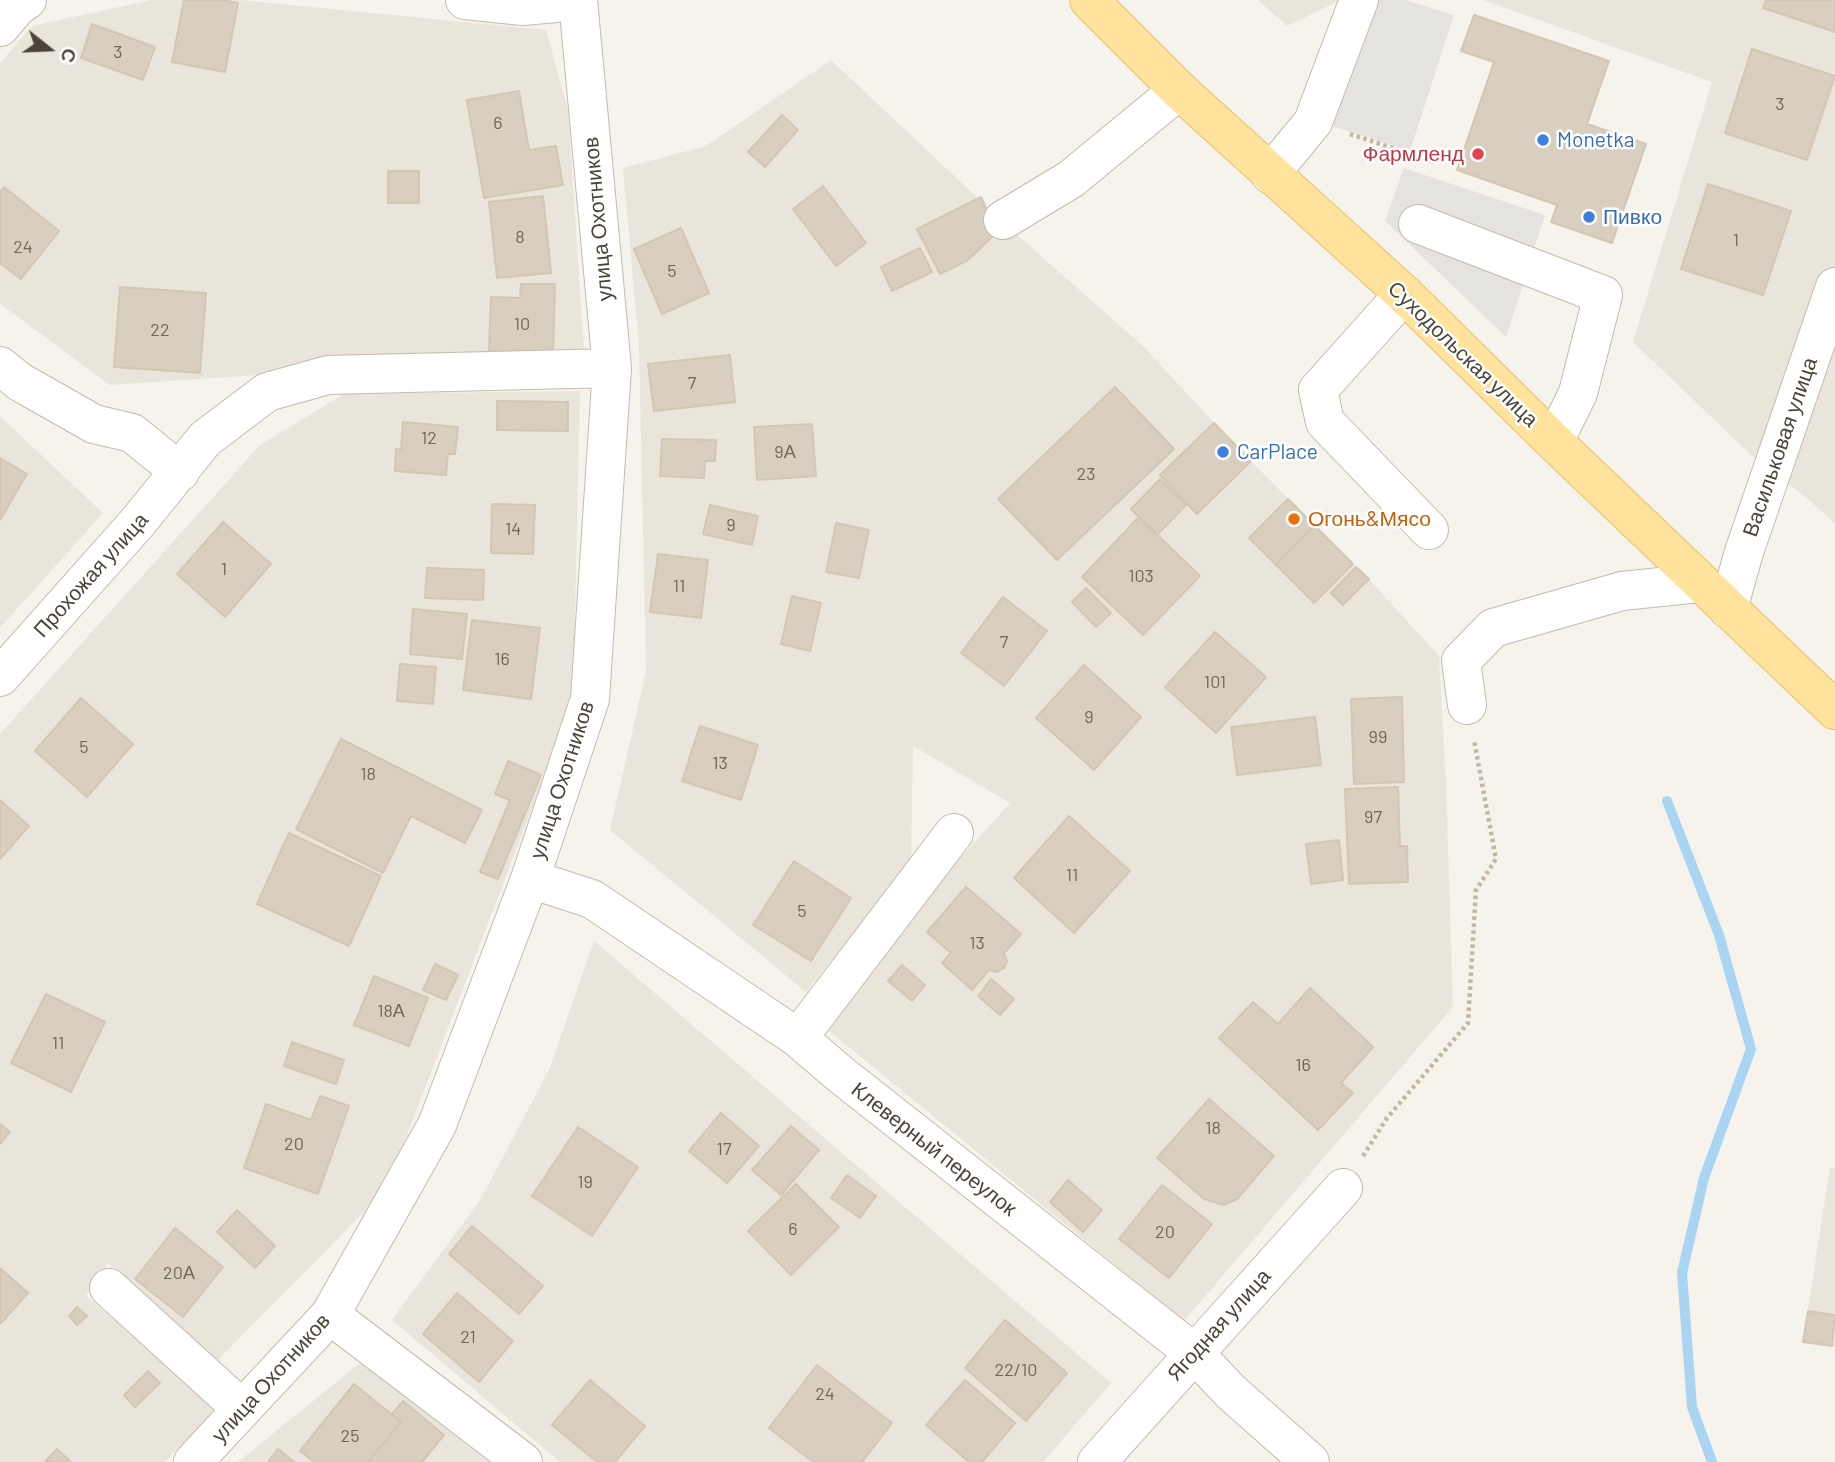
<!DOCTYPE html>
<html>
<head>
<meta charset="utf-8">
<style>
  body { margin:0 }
  #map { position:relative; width:1835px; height:1462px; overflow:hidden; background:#f6f3ec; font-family:Barlow,sans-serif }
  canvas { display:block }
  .north { position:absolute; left:14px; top:14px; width:70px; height:70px; -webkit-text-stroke:5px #fff; paint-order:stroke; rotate:108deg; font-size:19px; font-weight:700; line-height:28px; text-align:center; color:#4b4439 }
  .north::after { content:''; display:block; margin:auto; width:24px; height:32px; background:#4b4439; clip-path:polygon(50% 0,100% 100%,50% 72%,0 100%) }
</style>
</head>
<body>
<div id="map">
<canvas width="1835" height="1462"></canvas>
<div class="north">С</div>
</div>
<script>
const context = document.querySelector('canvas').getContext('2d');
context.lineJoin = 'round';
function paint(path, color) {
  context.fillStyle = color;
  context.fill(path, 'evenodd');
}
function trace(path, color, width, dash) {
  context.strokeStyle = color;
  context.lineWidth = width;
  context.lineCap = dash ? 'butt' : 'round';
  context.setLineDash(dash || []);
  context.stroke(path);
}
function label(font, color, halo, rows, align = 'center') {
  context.font = font + ' Barlow,sans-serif';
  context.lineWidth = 5;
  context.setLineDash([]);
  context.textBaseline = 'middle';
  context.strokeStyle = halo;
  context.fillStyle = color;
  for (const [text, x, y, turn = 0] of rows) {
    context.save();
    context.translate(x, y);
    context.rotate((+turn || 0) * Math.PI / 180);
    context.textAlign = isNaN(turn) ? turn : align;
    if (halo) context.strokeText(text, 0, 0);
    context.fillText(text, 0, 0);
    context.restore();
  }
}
paint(new Path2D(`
  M151,0H240L546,30L568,109L584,353L110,385L0,304V63L32,26Z
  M1258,0H1341L1287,26Z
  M1483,0H1835V524L1807,498L1752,456L1633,342L1712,82Z
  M831,60L1014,232L1144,347L1232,442L1377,588L1439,656L1446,784L1453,1007L1184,1321L829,1031L896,929L1010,803L913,746L911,862L806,992L610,830L646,671L639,346L623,168L706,146Z
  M580,391L573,701L386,1190L217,1361L108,1263L86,1296L217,1410L164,1462H0V734L260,445L344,394Z
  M0,416L103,513L0,628Z
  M594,941L1111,1383L1043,1462H560L392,1320L480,1200L549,1070Z
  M1830,1167L1835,1168V1347L1803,1342Z
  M360,1363L490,1462H238Z`), '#eae5da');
paint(new Path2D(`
  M1369,0H1405L1454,15L1410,151L1329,125Z
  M1404,168L1545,215L1506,337L1385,221Z`), '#e5e3e0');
trace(new Path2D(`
  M1667,801L1719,935L1751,1049L1704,1178L1682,1273L1692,1407L1712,1462`), '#a9d4f2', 10);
const building = new Path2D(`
  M184,0H222L238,3L225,72L172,62Z
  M1766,0H1835V32L1763,8Z
  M1474,15L1609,61L1587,124L1646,144L1612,243L1551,222L1557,205L1457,170L1494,62L1461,51Z
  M92,24L155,47L143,80L81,58Z
  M1752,49L1835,76L1807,160L1725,133Z
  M519,91L529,150L556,146L563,185L484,198L467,100Z
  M782,115L798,130L765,167L748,152Z
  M388,171H419V203H388Z
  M1708,184L1791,211L1763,295L1681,269Z
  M823,186L866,243L836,266L793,209Z
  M4,187L59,231L21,279L0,263V192Z
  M543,196L551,273L497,278L489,202Z
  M981,197L997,232L968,260L940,274L917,229Z
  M681,228L709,293L662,314L634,249Z
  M920,248L932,272L892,291L881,267Z
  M521,284H555L553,353L489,351L491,297L520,298Z
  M120,287L206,293L200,373L114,367Z
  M730,355L735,402L654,411L648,364Z
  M1115,387L1174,449L1057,560L998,499Z
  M497,401L568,402V431L497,430Z
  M403,422L458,427L455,454H448L446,475L395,471L396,449L401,450Z
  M1214,423L1251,461L1197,514L1160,475Z
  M812,424L816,476L757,480L754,427Z
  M662,439L716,440L715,461H705L704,478L660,476Z
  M0,458L27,474L0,520Z
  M1160,479L1186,505L1157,535L1131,509Z
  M1288,499L1314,525L1276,565L1249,538Z
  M492,504L535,505L533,554L491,553Z
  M710,505L758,516L752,545L703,534Z
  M1139,517L1200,576L1143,635L1082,577Z
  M223,522L271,564L225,617L177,574Z
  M836,523L869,530L859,578L826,572Z
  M1314,525L1353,564L1314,603L1276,565Z
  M658,554L708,560L701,618L650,612Z
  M1356,567L1369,579L1343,605L1331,593Z
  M427,568L484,570L483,600L425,598Z
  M1086,588L1111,613L1096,627L1072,602Z
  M792,596L821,603L810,651L781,644Z
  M1003,597L1047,631L1004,686L961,653Z
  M413,609L467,614L462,659L410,654Z
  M472,620L540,628L531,699L463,690Z
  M1215,632L1266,677L1216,733L1165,687Z
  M400,664L436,667L433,704L397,701Z
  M1084,665L1141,717L1094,770L1036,718Z
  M1402,697L1404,782L1354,784L1351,699Z
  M81,698L133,744L87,797L35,751Z
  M1315,717L1321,765L1237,775L1231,727Z
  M700,726L758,745L741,800L682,781Z
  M341,739L482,810L465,843L411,816L383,873L296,829Z
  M508,761L541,775L498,879L480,872L510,800L495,794Z
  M1398,787L1400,846H1407L1408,882L1349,884L1345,789Z
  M0,800L29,826L0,859Z
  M1069,816L1130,871L1074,933L1014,878Z
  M289,833L381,876L349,946L257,904Z
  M1339,840L1343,880L1311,884L1306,844Z
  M794,861L851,898L811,961L753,925Z
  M966,887L1021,934L1004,953L1007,961L1004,968L997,972L989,970L972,990L942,963L951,953L927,932Z
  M435,964L458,975L446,1000L423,990Z
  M902,965L925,985L912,1001L888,981Z
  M374,976L428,998L409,1046L354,1025Z
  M991,979L1014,999L1000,1015L978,996Z
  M1310,988L1373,1047L1341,1083L1353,1093L1318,1130L1219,1038L1253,1002L1278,1024Z
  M46,994L105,1022L71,1092L11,1063Z
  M292,1042L344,1060L336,1084L284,1066Z
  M320,1096L349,1106L318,1194L244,1168L266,1104L311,1120Z
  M1209,1099L1274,1156L1237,1199L1224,1205L1204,1199L1157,1158Z
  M721,1113L759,1146L727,1183L689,1151Z
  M0,1124L10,1132L0,1144Z
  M791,1126L819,1150L781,1195L752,1170Z
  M578,1127L638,1167L592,1236L532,1196Z
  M847,1175L876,1196L860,1218L831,1198Z
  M1068,1180L1102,1210L1083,1232L1050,1202Z
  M796,1184L839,1227L791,1275L748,1231Z
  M1162,1185L1212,1224L1169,1278L1119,1239Z
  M237,1210L275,1246L255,1268L217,1232Z
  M472,1226L543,1286L519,1314L449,1254Z
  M175,1228L223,1267L183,1317L135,1279Z
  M0,1268L28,1293L0,1324Z
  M457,1293L513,1341L479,1382L423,1334Z
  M77,1307L87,1316L77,1325L69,1316Z
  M1808,1311L1835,1315L1832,1346L1803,1342Z
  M1005,1320L1067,1373L1026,1421L965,1368Z
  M817,1365L892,1423L862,1462H813L769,1428Z
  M148,1371L160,1383L135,1407L124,1395Z
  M590,1380L645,1426L615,1462H597L552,1425Z
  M965,1380L1015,1423L982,1462H969L926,1425Z
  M354,1384L401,1422L368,1462H314L300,1451Z
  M403,1401L444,1435L422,1462H368L401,1422L392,1414Z
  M57,1449L71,1462H45Z
  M278,1449L294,1462H268Z`);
paint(building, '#d8cfc1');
trace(building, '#d3c7b4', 2);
const minor = new Path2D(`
  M465,0L523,6L578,1
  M0,27L17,7L27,0
  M1270,174L1313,122L1359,0
  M1003,220L1071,179L1179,90
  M1418,224L1603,295L1578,393L1554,442
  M1404,294L1318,390L1325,422L1429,530
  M0,366L20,382L94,424L132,433L180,472
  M1728,609L1744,552L1835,287
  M0,677L137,523L205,439L267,392L328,375L612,368
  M1467,705L1461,661L1493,628L1622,591L1699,583
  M530,879L592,899L798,1038L840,1074L1194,1353L1231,1392L1310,1462
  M798,1038L954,833
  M109,1288L242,1409
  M330,1315L523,1462
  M193,1462L330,1315L437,1125L530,879L590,699L612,368L578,0
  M1097,1462L1343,1188`);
const major = new Path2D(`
  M1089,0L1179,90L1404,294L1554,442L1835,710`);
trace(minor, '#c2bbae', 40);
trace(major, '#e6c16a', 40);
trace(new Path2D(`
  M1350,134L1435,162
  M1363,1156L1387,1118L1468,1023L1476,890L1496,859L1474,740`), '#c4b79f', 4.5, [3.5, 3.5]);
trace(minor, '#fff', 38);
trace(major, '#ffe39c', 38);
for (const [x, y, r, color] of [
  [1543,140,7,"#3f7fe0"],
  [1478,154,7,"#e0444e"],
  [1589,217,7,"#3f7fe0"],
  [1223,452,7,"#3f7fe0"],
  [1294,519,7,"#e8710a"]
]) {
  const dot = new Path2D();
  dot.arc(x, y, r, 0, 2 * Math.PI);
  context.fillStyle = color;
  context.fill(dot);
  trace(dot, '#fff', 2.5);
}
label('18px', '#6e675b', null, [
  ["3",118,52],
  ["3",1780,104],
  ["6",498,123],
  ["8",520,237],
  ["1",1736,240],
  ["24",23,247],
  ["5",672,271],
  ["10",522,324],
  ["22",160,330],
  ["7",692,383],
  ["12",429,438],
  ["9А",785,452],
  ["23",1086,474],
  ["9",731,525],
  ["14",513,529],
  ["1",224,569],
  ["103",1141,576],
  ["11",679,586],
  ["7",1004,642],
  ["16",502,659],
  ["101",1215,682],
  ["9",1089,717],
  ["99",1378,737],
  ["5",84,747],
  ["13",720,763],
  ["18",368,774],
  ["97",1373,817],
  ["11",1072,875],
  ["5",802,911],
  ["13",977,943],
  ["18А",391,1011],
  ["11",58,1043],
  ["16",1303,1065],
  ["18",1213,1128],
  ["20",294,1144],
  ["17",724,1149],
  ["19",585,1182],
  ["6",793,1229],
  ["20",1165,1232],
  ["20А",179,1273],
  ["21",468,1337],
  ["22/10",1016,1370],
  ["24",825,1394],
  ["25",350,1436]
]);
label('21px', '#366cbe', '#fff', [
  ["Monetka",1557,140],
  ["Пивко",1603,217],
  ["CarPlace",1237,452]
], 'left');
label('21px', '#be3a42', '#fff', [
  ["Фармленд",1464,154]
], 'right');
label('21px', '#4b4439', '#fff', [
  ["улица Охотников",598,219,-95],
  ["Суходольская улица",1463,354,44],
  ["Васильковая улица",1780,447,-71],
  ["Прохожая улица",91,575,-48],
  ["улица Охотников",562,780,-72],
  ["Клеверный переулок",934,1149,38],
  ["Ягодная улица",1219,1325,-48],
  ["улица Охотников",271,1378,-48]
]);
label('21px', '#c56008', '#fff', [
  ["Огонь&Мясо",1308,519]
], 'left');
</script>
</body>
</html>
